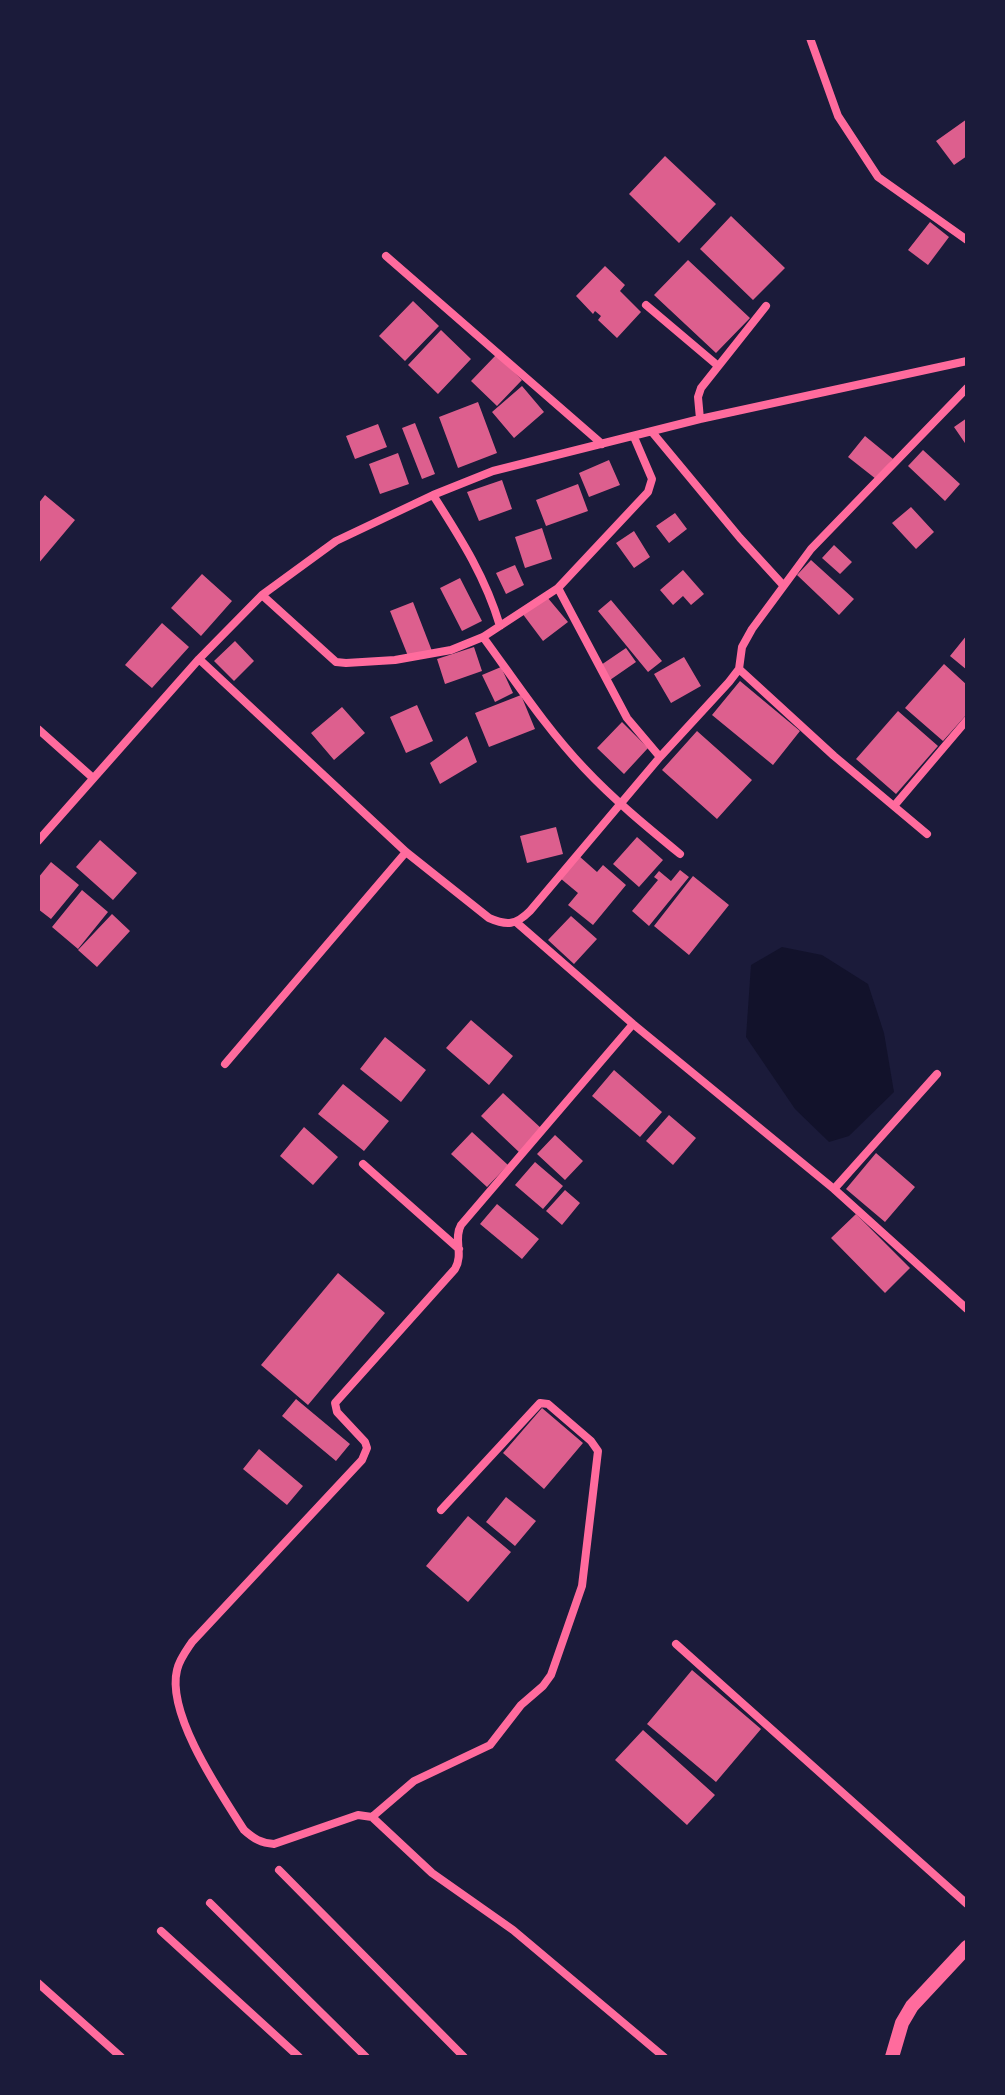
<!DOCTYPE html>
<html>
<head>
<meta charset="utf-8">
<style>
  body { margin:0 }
  #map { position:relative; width:1005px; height:2095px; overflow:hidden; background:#1b1b3a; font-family:"Noto Sans",sans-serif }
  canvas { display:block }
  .frame { position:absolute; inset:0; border:40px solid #1b1b3a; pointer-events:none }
</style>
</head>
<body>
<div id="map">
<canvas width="1005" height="2095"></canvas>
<div class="frame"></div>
</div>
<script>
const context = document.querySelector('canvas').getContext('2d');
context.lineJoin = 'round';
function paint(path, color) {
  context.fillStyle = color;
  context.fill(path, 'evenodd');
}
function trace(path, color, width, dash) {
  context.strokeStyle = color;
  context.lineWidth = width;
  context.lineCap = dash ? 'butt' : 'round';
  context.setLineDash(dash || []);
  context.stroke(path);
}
paint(new Path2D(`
  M782,947L822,955L868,984L884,1033L894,1092L849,1136L829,1142L795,1109L746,1037L751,965Z`), '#12122b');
paint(new Path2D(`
  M967,119V156L954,165L936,141Z
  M665,156L716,204L679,243L629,194Z
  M731,216L785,268L753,300L700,249Z
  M930,222L949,237L928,265L908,250Z
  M688,260L750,318L716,353L654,295Z
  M605,266L625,285L620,291L641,312L617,338L598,320L601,316L595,311L593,314L576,296Z
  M413,301L439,326L405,361L379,336Z
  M441,330L471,359L438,394L408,365Z
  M496,355L522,380L497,406L471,381Z
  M522,386L544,412L514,438L492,412Z
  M478,402L497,453L458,468L439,417Z
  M967,418V446L954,427Z
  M415,423L435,474L422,479L402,428Z
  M378,424L387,447L355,459L346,436Z
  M865,436L893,459L876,479L848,457Z
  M923,450L960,484L945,501L908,466Z
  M398,453L409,484L380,494L369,464Z
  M609,460L620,485L589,497L579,473Z
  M502,480L512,509L479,521L467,492Z
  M578,484L588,511L546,526L536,500Z
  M45,495L75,520L38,564V504Z
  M911,507L934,532L916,549L892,523Z
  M675,513L687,529L669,543L656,526Z
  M542,528L552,559L525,568L515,537Z
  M634,531L650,557L634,568L616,543Z
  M834,545L852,562L840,574L822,558Z
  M811,560L854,599L839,615L797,575Z
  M515,565L524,585L506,594L496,573Z
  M683,570L704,594L691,605L683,596L673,605L660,590Z
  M202,574L232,601L201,636L171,608Z
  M460,578L482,621L462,631L440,588Z
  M547,597L568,622L543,641L522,613Z
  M611,600L662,661L648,672L598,611Z
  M413,602L432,651L408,656L390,611Z
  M162,623L189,647L152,688L125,665Z
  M967,635V670L950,656Z
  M235,641L254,661L234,681L214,661Z
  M474,647L482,671L445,684L437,659Z
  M626,648L636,662L610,680L601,665Z
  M684,657L701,686L671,703L654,674Z
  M944,664L967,685V714L943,741L905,708Z
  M501,667L513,693L495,702L482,675Z
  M740,681L800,731L773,765L712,715Z
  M521,695L535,729L489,747L475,713Z
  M417,705L433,741L406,753L390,717Z
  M342,707L365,733L334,760L311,733Z
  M898,711L938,746L896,794L856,759Z
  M622,722L648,748L624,774L597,748Z
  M697,731L752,780L717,819L662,770Z
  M467,736L477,762L440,784L430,763Z
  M556,827L563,854L527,863L520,836Z
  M637,837L663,860L639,887L613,864Z
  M100,840L137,873L113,900L76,867Z
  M579,856L597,872L603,865L626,885L593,925L568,905L578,893L560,878Z
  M51,862L79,885L51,919L38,909V878Z
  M680,870L689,877L649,926L632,911L658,880L654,877L659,871L671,881Z
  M693,876L729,905L689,955L654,926Z
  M82,890L108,912L78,949L52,927Z
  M112,914L130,931L97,967L78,950Z
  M571,916L597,939L574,964L548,940Z
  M471,1020L513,1056L489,1085L446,1048Z
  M385,1037L426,1070L401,1102L360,1069Z
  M614,1070L662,1112L640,1137L592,1096Z
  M343,1084L389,1121L364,1151L318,1114Z
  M503,1093L542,1129L520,1153L481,1116Z
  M669,1115L696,1138L673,1165L646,1141Z
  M304,1127L338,1157L313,1185L280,1156Z
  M472,1132L508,1165L487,1187L451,1154Z
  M555,1135L583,1161L565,1180L537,1154Z
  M876,1153L915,1187L885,1222L846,1189Z
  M535,1162L563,1186L543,1209L515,1185Z
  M565,1190L580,1203L562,1225L546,1211Z
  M497,1204L539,1239L522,1259L480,1224Z
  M856,1214L910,1268L885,1293L831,1238Z
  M338,1273L385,1313L308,1405L261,1365Z
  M296,1399L350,1444L336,1461L282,1416Z
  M542,1408L583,1443L544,1489L503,1453Z
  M259,1449L303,1486L287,1505L243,1469Z
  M506,1497L536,1521L515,1546L486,1522Z
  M468,1516L511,1552L468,1602L426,1566Z
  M692,1670L761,1729L716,1782L647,1724Z
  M643,1730L715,1795L687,1825L615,1760Z`), '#dd5f8e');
trace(new Path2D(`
  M810,38L838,116L878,177L967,240
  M386,256L602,444
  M646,305L717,365
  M700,419L698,397L701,388L766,306
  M652,432L740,538L783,585
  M433,495C461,539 485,576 500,626
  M558,588L627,718L660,757
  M262,595L336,662L346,663L395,660L451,650L483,637L558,588L648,492L652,479L634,437
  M483,637C516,682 546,728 584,768C614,800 647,827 680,854
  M199,659L406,852L489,918C507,926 516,925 530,911L660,757L729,682L739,669L742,647L752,629L811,549L967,388
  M739,669L834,756L927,834
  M38,729L93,778
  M894,806L967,720
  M38,841L199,659L262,595L336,541L433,495L493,471L700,419L967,361
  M516,922L633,1024L834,1189L967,1309
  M633,1024L461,1225C453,1239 464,1254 455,1269L335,1403L337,1412L365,1442L367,1448L362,1460L192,1642C186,1651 179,1660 177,1670C166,1714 221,1794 244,1830C254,1839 261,1843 274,1844L358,1815L372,1817L432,1873L513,1930L664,2057
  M225,1064L406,852
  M363,1164L459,1249
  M834,1189L937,1074
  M676,1644L967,1904
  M372,1817L414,1781L490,1745L521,1705L543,1686L551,1675L582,1586L598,1451L591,1441L548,1404L540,1403L441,1510
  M279,1870L464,2057
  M210,1903L366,2057
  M161,1931L299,2057
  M38,1983L121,2057`), '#ff6b9d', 8);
trace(new Path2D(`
  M892,2057L902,2023L912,2006L967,1947`), '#ff6b9d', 14);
</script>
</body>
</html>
